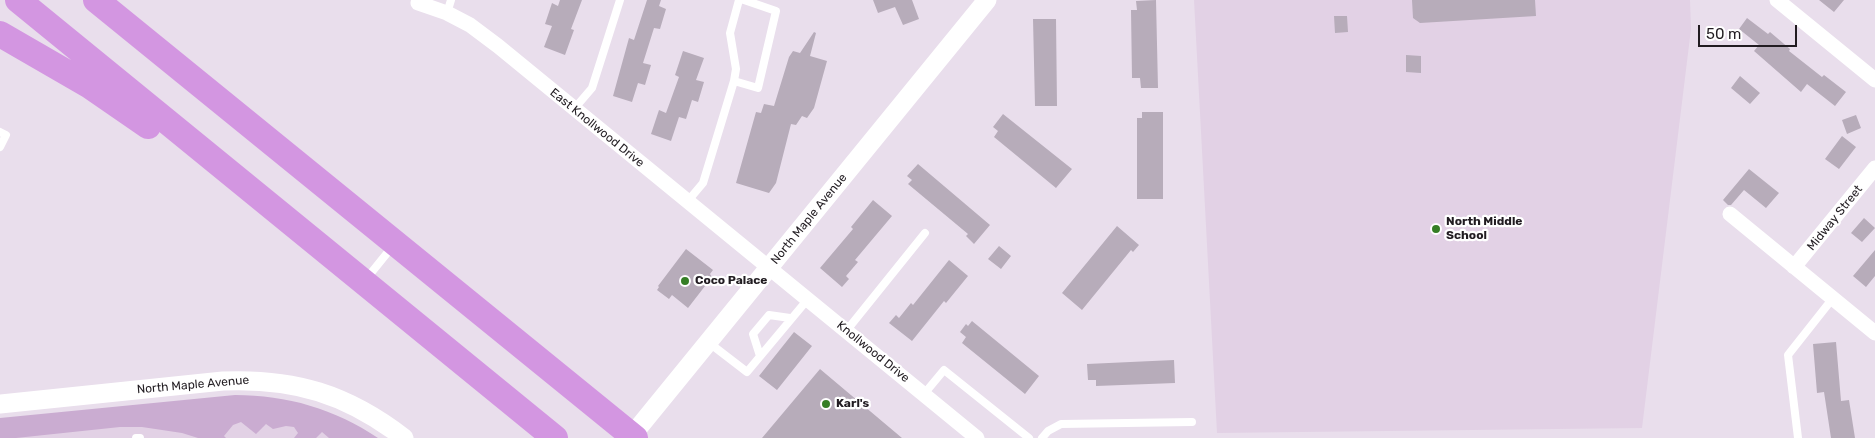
<!DOCTYPE html>
<html>
<head>
<meta charset="utf-8">
<style>
  body { margin:0 }
  #map { position:relative; width:1875px; height:438px; overflow:hidden; background:#e9deec; font-family:Rubik,sans-serif }
  canvas { display:block }
  .scale { position:absolute; left:1698px; top:25px; width:99px; height:22px; box-sizing:border-box; border:2px solid #211c21; border-top:0; padding-left:6px; font-size:15px; line-height:18px; white-space:nowrap; color:#211c21; -webkit-text-stroke:4px #fff; paint-order:stroke }
</style>
</head>
<body>
<div id="map">
<canvas width="1875" height="438"></canvas>
<div class="scale">50 m</div>
</div>
<script>
const context = document.querySelector('canvas').getContext('2d');
context.lineJoin = 'round';
function paint(path, color) {
  context.fillStyle = color;
  context.fill(path, 'evenodd');
}
function trace(path, color, width, dash) {
  context.strokeStyle = color;
  context.lineWidth = width;
  context.lineCap = dash ? 'butt' : 'round';
  context.setLineDash(dash || []);
  context.stroke(path);
}
function label(font, color, halo, rows, align = 'center') {
  context.font = font + ' Rubik,sans-serif';
  context.lineWidth = 4.5;
  context.setLineDash([]);
  context.textBaseline = 'middle';
  context.strokeStyle = halo;
  context.fillStyle = color;
  for (const [text, x, y, turn = 0] of rows) {
    context.save();
    context.translate(x, y);
    context.rotate((+turn || 0) * Math.PI / 180);
    context.textAlign = isNaN(turn) ? turn : align;
    if (halo) context.strokeText(text, 0, 0);
    context.fillText(text, 0, 0);
    context.restore();
  }
}
paint(new Path2D(`
  M1194,0H1690L1691,29L1642,428L1217,433Z
  M225,404L364,438H0Z`), '#e2d1e5');
paint(new Path2D(`
  M235,395C287,395 335,409 378,438H329L322,432L316,438H294L298,433L294,427L286,426L273,429L266,424L256,434L241,422L233,425L224,436L226,438H198L182,433L142,427H120L16,438H0V418Z`), '#caacd1');
paint(new Path2D(`
  M560,0H582L571,29L574,30L565,55L544,47L552,26L545,24L552,3L558,6Z
  M647,0H661L659,6L666,9L660,29L654,28L643,63L651,65L645,85L638,83L632,102L613,96L629,38L634,40Z
  M873,0H912L919,19L903,25L895,7L878,13Z
  M1156,0L1158,88H1141L1140,78H1132L1131,10H1137L1136,1Z
  M1412,0H1535L1536,16L1420,23L1413,18Z
  M1819,0H1844L1834,12Z
  M1334,16H1347L1348,32L1335,33Z
  M1747,18L1768,34L1770,32L1790,49L1789,51L1822,77L1824,75L1846,92L1835,106L1807,84L1801,92L1754,51L1759,45L1739,29Z
  M1033,19H1056L1057,106H1035Z
  M814,32L816,33L810,56L827,61L814,108L807,118L802,116L796,125L791,124L776,183L769,193L736,183L756,112L761,113L764,104L774,106L789,57L793,51L800,53Z
  M683,51L704,58L696,80L704,82L698,102L692,100L686,119L679,117L671,141L651,134L659,110L666,113L679,77L675,75Z
  M1406,55L1421,56V73L1406,72Z
  M1740,76L1760,93L1750,104L1731,88Z
  M1142,112H1163V199H1137V118H1142Z
  M1003,114L1072,169L1056,188L994,137L998,131L993,127Z
  M1856,115L1861,128L1847,134L1842,120Z
  M1842,136L1856,147L1839,169L1825,159Z
  M918,164L990,225L974,244L966,236L968,234L908,184L912,180L907,176Z
  M1749,169L1779,193L1766,208L1744,190L1731,205H1728L1723,200Z
  M873,200L892,216L855,260L858,262L846,276L849,279L842,287L820,268L853,229L851,227Z
  M1864,218L1875,228L1862,242L1851,233Z
  M1117,226L1139,245L1133,252L1131,250L1082,310L1062,293Z
  M999,246L1011,256L1001,269L988,259Z
  M686,249L713,270L710,274L712,277L688,308L672,295L669,299L657,290L659,287L658,286Z
  M1875,250V276L1866,287L1853,276Z
  M949,260L968,276L946,303L944,301L912,341L889,323L896,315L899,318L911,303L913,305Z
  M972,321L1039,376L1025,394L962,343L966,337L960,332L966,324L968,326Z
  M794,332L812,346L777,390L759,376Z
  M1836,342L1841,401L1849,400L1855,438H1831L1824,392L1817,393L1813,344Z
  M1174,360L1175,383L1096,386V380H1088L1087,364Z
  M820,369L902,438H762Z`), '#b7acba');
trace(new Path2D(`
  M447,13L451,0
  M734,81L758,88L776,11L744,0
  M574,109L592,88L620,0
  M0,132L6,135L0,147
  M687,202L703,183L734,81L736,69L730,33L739,0
  M367,278L392,247
  M847,330L925,233
  M708,342L747,372L808,299
  M760,356L753,334L769,315L790,318
  M924,394L944,370L1029,438
  M136,438H140
  M1042,438L1048,431L1061,424L1192,422
  M1798,438L1788,355L1833,298`), '#fff', 8);
trace(new Path2D(`
  M1777,0L1875,80
  M418,3L447,13L470,25L498,46L977,438
  M1730,214L1875,333
  M1794,267L1875,168`), '#fff', 15);
trace(new Path2D(`
  M0,404L223,381C294,378 347,394 404,438
  M630,438L987,0`), '#fff', 19);
trace(new Path2D(`
  M18,0L555,438
  M96,0L635,438
  M0,34L90,86L148,126`), '#d396e1', 26);
for (const [x, y, r, color] of [
  [1436,229,5,"#357e25"],
  [685,281,5,"#357e25"],
  [826,404,5,"#357e25"]
]) {
  const dot = new Path2D();
  dot.arc(x, y, r, 0, 2 * Math.PI);
  context.fillStyle = color;
  context.fill(dot);
  trace(dot, '#fff', 2);
}
label('12px', '#211c21', '#fff', [
  ["East Knollwood Drive",597,128,39],
  ["Midway Street",1835,218,-51],
  ["North Maple Avenue",809,219,-51],
  ["Knollwood Drive",873,352,39],
  ["North Maple Avenue",193,385,-5]
]);
label('bold 12px', '#211c21', '#fff', [
  ["North Middle",1446,222],
  ["School",1446,236],
  ["Coco Palace",695,281],
  ["Karl's",836,404]
], 'left');
</script>
</body>
</html>
